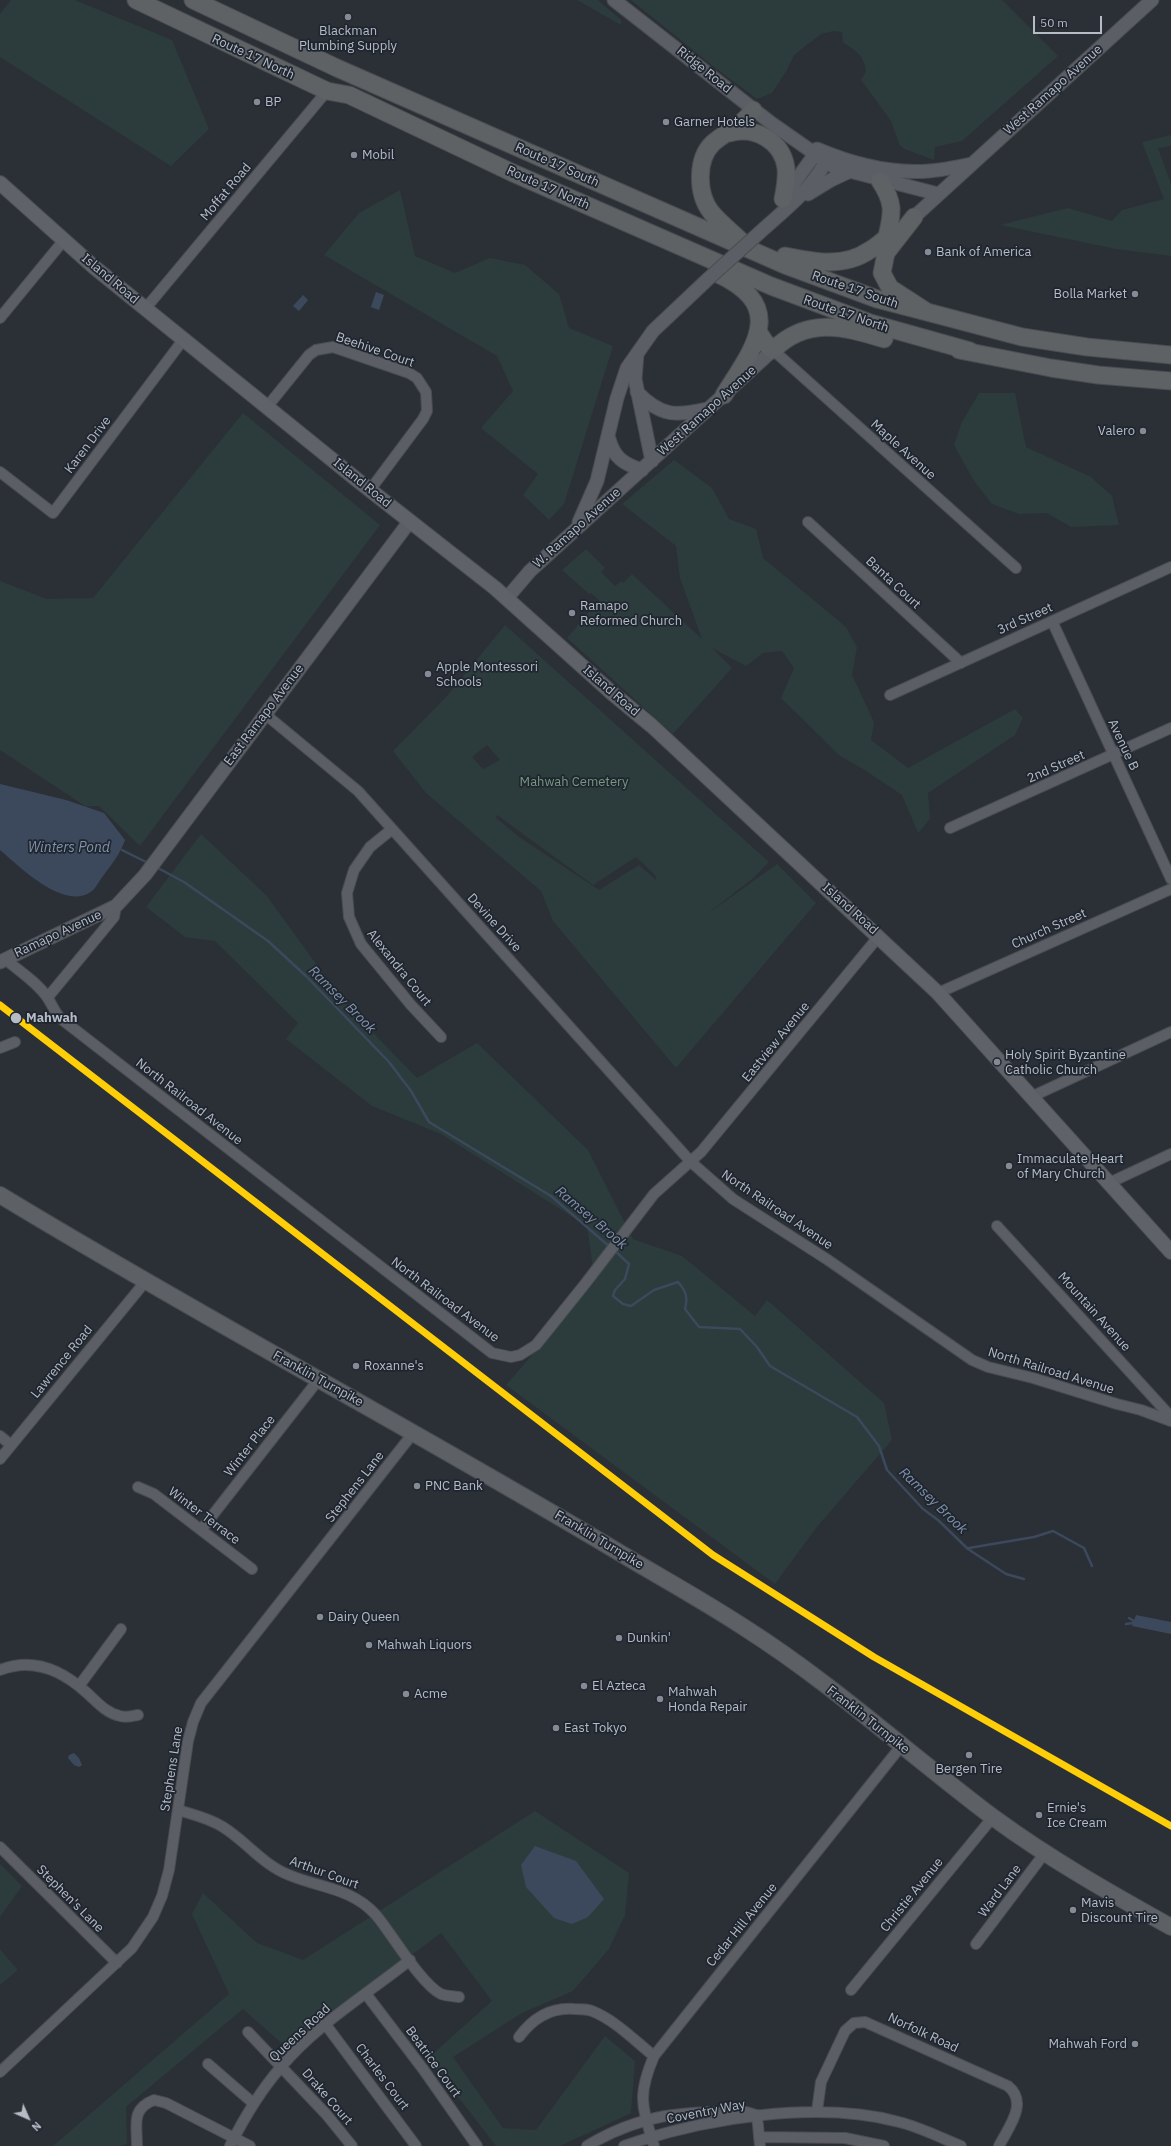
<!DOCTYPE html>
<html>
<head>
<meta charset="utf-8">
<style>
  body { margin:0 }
  #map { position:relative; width:1171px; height:2146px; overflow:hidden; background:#2b3036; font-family:"IBM Plex Sans",sans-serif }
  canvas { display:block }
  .north { position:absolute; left:8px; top:2098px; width:40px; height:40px; -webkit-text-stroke:3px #1f2630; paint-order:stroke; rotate:135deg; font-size:11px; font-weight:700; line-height:16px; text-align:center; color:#b6bcc6 }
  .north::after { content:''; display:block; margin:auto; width:14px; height:18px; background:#b6bcc6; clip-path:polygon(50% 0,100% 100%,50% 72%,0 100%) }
  .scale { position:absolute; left:1033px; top:16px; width:69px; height:18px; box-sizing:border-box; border:2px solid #b6bcc6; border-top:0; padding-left:5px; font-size:12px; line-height:14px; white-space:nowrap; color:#b6bcc6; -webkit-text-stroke:3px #1f2630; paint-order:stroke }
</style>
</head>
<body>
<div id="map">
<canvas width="1171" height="2146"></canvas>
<div class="north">N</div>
<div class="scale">50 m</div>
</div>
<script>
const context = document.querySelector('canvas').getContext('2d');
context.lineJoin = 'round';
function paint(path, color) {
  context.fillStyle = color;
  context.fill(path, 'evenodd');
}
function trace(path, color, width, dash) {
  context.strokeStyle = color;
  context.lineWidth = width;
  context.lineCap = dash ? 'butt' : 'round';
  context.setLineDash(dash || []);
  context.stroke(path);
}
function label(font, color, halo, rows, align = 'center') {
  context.font = font + ' "IBM Plex Sans",sans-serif';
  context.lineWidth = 3.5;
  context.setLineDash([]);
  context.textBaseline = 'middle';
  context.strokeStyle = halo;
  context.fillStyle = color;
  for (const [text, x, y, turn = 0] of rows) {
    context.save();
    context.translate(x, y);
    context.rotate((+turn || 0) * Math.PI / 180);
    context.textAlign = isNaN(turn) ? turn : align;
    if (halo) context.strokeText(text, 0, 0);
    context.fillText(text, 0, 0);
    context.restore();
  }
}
paint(new Path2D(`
  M11,0H75L172,40L209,129L171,166L0,57V14Z
  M577,0H598L621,20V25Z
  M631,0H1002L1058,56L962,141L935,147L934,160L904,149L899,144L891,121L861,80L866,71C864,56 856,50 843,43L842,32L834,31L821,34L794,55L787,70L772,93L757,99L714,67Z
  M1171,135V146L1158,148L1171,184V256L1116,249L1000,225L1068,208L1112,221L1122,210L1164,199L1142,142Z
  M400,190L415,256L455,273L490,258L525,265L559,294L569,328L613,346L564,504L549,520L523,495L538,474L481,428L513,391L497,356L324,255L359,213Z
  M979,393H1015L1026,447L1091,477L1112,496L1119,525L1071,527L1047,513L1019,514L992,504L974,481L954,445L961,424Z
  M243,413L380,525L140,846L99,806H85L0,750V581L47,599L93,598Z
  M674,460L712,488L729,519L756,529L763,558L846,627L857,647L852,675L874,722L871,740L908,768L1015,709L1023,718L1015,735L928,793L930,819L918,833L902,795L863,769L840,756L781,698L794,668L782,651L763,653L746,666L712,648L732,668L673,734L567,638L599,600L591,593L589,594L562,570L586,549L605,568L601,572L615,586L621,581L623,583L632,574L702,639L680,578L676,546L622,504Z
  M505,625L769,862L752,879L706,915L777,864L816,903L676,1068L553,921L541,891L426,793L393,751L447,696ZM487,745L500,760L483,769L472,757ZM497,815L593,885L636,857L656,876V880L639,865L599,890L519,837L496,818Z
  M201,834L267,896L345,1004L417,1078L477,1043L588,1150L633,1239L682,1256L755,1316L767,1300L884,1403L892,1440L816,1528L775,1584L506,1385L595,1282L587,1226L441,1134L372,1106L286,1039L298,1023L215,941L185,937L146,907Z
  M535,1811L629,1873L625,1915L609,1949L573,1991L522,2013L453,2057L503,2128L536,2130L605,2036L635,2061L631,2113L560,2146H496L428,2058L492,2001L441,1933L287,2048L243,2009L126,2107L127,2144L120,2146H53L229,1994L192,1914L203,1893L257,1943L303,1960Z
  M0,1864L22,1886L0,1917Z
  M0,1949L18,1970L0,1985Z`), '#2c3b3c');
paint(new Path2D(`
  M376,292L384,295L379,310L371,307Z
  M303,295L308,300L299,311L293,306Z
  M0,784L66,800L104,813L125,840C120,854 112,864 103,876C99,881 96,888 92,891C65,912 20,867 0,850Z
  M1136,1615L1171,1622V1634L1132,1626Z
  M74,1753L79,1758L82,1765L79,1767L74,1765L68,1758L69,1755Z
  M535,1846L576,1861L604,1899L588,1917L572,1924L554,1918L526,1887L521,1865Z`), '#3c495d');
trace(new Path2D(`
  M122,850L148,863
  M156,867L184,882L268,941L306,976L389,1062L411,1091L429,1122L551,1196L610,1247
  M614,1250L629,1264L625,1279L615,1290L613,1296L623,1304L631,1306L654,1290L678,1282C686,1291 688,1297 685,1309L699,1327L740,1329L757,1347L770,1366L857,1417L879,1446L887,1470L923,1509L938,1520L968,1549L1006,1574L1024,1579
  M969,1548L1034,1537L1053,1531L1084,1548L1092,1566
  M1129,1618L1134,1621
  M1126,1624L1133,1623`), '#3c495d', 2.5);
const minor = new Path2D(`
  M145,309L327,91
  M0,318L64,240
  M773,350L1016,568
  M267,407L309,355L316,350L333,347L409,373L417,378L426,392L427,411L423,419L370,490
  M0,472L53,513L183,340
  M808,522L961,663
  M1052,621L1171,879
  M890,695L1171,567
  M265,714L358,791L691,1162L733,1199L828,1260L972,1360L988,1367L1033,1378L1117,1404L1141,1410L1171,1421
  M950,828L1171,728
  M391,830L370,847L354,870L347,893L349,917L361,944L411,1005L441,1037
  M5,959C19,971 37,982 47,997C52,1004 54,1011 60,1018L492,1353L511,1357L520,1355L536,1345L585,1284L654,1194L701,1152L879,936
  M938,993L1171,889
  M48,997L114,917L116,906
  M0,1048L15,1042
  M1031,1097L1171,1032
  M1109,1183L1171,1154
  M997,1226L1171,1417
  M0,1436L11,1445
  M0,1459L145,1282
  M138,1487L154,1494L252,1569
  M201,1530L319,1379
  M0,1670C33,1657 63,1671 87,1693C97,1702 106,1713 120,1716C125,1718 132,1716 138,1715
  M79,1686L121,1629
  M178,1810C194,1815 209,1818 223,1827C247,1842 263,1865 289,1875C320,1888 352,1888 376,1915C392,1934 421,1984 441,1994C446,1996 453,1996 459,1997
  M0,1847L117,1963
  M976,1944L1044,1854
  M851,1990L993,1817
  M366,1994L423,2069L477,2146
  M326,2025L416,2146
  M248,2032L326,2114L352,2146
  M519,2037C533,2018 550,2007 574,2009C579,2009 587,2009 592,2011C615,2020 635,2041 654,2056
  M208,2064L253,2103
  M0,2072L132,1948L153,1917L162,1896L169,1870L188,1741L193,1722L201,1703L414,1432
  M817,2111L821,2082L845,2031L854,2023L865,2022L1008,2086C1029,2103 1008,2128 999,2146
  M757,2115L760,2146
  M759,2137L845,2138L884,2146
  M137,2146C137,2124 131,2109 154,2100L166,2103L250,2146
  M230,2146C244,2118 260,2091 281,2067C316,2025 367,1994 410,1960
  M587,2146C640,2114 686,2110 746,2112L753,2114
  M624,2146C704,2118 817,2100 899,2122C920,2127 941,2138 961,2146
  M654,2146C642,2106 637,2096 654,2056L902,1745`);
const tertiary = new Path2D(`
  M614,0L771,123L834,167L938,194
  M817,149C852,164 890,174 929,171C943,170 957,167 971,164
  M808,194L831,180L848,172
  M784,197L818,150
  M914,217L1152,0
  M758,234C784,210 816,187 829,154
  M637,354L635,379L652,461
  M637,392C661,417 676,416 707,409
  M609,439C614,458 624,464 642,470
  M579,522L597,481L617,398L627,368L653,331L708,279
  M507,598L530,571L773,350
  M0,962L116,906L145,875L410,521`);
const secondary = new Path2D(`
  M0,183L94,267L356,479L495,588L612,693L652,726L938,993L1171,1252`);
const primary = new Path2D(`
  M0,1195C204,1319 415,1430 620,1553C662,1578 704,1601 745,1628C833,1684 910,1755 994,1818C1050,1859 1110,1893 1171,1927`);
const trunk = new Path2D(`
  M136,0L327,91L349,95L513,173L771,286L870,323L970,351
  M193,0L337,68L785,265L877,299L927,312
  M729,133C754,126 782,140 786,168C787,178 785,189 783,199
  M880,181C894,202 893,212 887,236
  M914,217L886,253L882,273L890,288L927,312L1022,337L1087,347L1171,355
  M742,242C732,232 720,223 711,212C697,194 696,159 713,143C728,130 740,128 753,110
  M785,256C814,262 844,268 870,250C879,245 886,237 895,231
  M716,273C789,306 754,347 724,395
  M759,333L767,345L773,350C807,317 842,326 884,339
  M959,350L1051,368L1098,375L1171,381`);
trace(minor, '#494c51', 12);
trace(tertiary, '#494c51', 15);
trace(secondary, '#494c51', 16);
trace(primary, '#494c53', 18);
trace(trunk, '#484c51', 19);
trace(minor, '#5b5e64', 10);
trace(tertiary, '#5b5e64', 13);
trace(secondary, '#5f6268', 14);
trace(primary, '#5d6165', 16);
trace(trunk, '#5e6264', 17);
const tertiaryBridge = new Path2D(`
  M708,279L758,234`);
trace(tertiaryBridge, '#494c51', 15, []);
trace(tertiaryBridge, '#5b5e64', 13);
trace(new Path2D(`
  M0,1005L713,1555L874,1657L1171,1826`), '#fece08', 7);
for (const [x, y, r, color] of [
  [348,17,4,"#858b94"],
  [257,102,4,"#858b94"],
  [666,122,4,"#858b94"],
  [354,155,4,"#858b94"],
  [928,252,4,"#858b94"],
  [1135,294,4,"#858b94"],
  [1143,431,4,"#858b94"],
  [572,613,4,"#858b94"],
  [428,674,4,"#858b94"],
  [16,1018,6,"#b6bcc6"],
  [997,1062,4,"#858b94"],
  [1009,1166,4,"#858b94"],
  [356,1366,4,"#858b94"],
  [417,1486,4,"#858b94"],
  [320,1617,4,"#858b94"],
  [619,1638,4,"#858b94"],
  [369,1645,4,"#858b94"],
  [584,1686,4,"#858b94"],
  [406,1694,4,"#858b94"],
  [660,1699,4,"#858b94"],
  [556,1728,4,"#858b94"],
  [969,1755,4,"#858b94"],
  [1039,1815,4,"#858b94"],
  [1073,1910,4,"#858b94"],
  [1135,2044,4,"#858b94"]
]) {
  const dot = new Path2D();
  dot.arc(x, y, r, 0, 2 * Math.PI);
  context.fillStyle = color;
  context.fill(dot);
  trace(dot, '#1f2630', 1.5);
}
label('13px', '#b6bcc6', '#1f2630', [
  ["Blackman",348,31,"center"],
  ["Plumbing Supply",348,46,"center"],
  ["BP",265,102],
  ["Garner Hotels",674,122],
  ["Mobil",362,155],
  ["Bank of America",936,252],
  ["Bolla Market",1127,294,"right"],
  ["Valero",1135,431,"right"],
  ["Ramapo",580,606],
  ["Reformed Church",580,621],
  ["Apple Montessori",436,667],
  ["Schools",436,682],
  ["Holy Spirit Byzantine",1005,1055],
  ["Catholic Church",1005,1070],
  ["Immaculate Heart",1017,1159],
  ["of Mary Church",1017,1174],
  ["Roxanne's",364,1366],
  ["PNC Bank",425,1486],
  ["Dairy Queen",328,1617],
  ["Dunkin'",627,1638],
  ["Mahwah Liquors",377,1645],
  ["El Azteca",592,1686],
  ["Mahwah",668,1692],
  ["Honda Repair",668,1707],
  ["Acme",414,1694],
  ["East Tokyo",564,1728],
  ["Bergen Tire",969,1769,"center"],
  ["Ernie's",1047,1808],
  ["Ice Cream",1047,1823],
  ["Mavis",1081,1903],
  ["Discount Tire",1081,1918],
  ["Mahwah Ford",1127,2044,"right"]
], 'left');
label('13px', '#b6bcc6', '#1f2630', [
  ["Route 17 North",253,57,25],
  ["Ridge Road",704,70,39],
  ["West Ramapo Avenue",1053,90,-42],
  ["Route 17 South",557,165,24],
  ["Route 17 North",548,188,24],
  ["Moffat Road",226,192,-50],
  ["Island Road",110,279,40],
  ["Route 17 South",855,290,19],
  ["Route 17 North",846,314,19],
  ["Beehive Court",375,350,19],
  ["West Ramapo Avenue",707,411,-42],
  ["Karen Drive",88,445,-53],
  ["Maple Avenue",903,450,42],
  ["Island Road",362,483,39],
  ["W. Ramapo Avenue",577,528,-42],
  ["Banta Court",893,583,43],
  ["3rd Street",1025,619,-24],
  ["Island Road",611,691,41],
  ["East Ramapo Avenue",264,715,-53],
  ["Avenue B",1123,745,65],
  ["2nd Street",1056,767,-24],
  ["Island Road",850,909,42],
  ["Devine Drive",494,923,48],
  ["Church Street",1049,929,-24],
  ["Ramapo Avenue",58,934,-25],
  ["Alexandra Court",399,968,51],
  ["Eastview Avenue",776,1042,-51],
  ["North Railroad Avenue",189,1102,38],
  ["North Railroad Avenue",777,1210,34],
  ["North Railroad Avenue",445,1300,37],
  ["Mountain Avenue",1094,1312,48],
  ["Lawrence Road",62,1362,-51],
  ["North Railroad Avenue",1051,1371,17],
  ["Franklin Turnpike",318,1379,29],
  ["Winter Place",250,1446,-52],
  ["Stephens Lane",355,1487,-52],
  ["Winter Terrace",204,1516,37],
  ["Franklin Turnpike",599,1540,31],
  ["Franklin Turnpike",868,1720,38],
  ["Stephens Lane",172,1769,-81],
  ["Arthur Court",324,1873,20],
  ["Ward Lane",1000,1891,-53],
  ["Christie Avenue",912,1895,-51],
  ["Stephen's Lane",70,1899,45],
  ["Cedar Hill Avenue",742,1925,-51],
  ["Queens Road",300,2033,-43],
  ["Norfolk Road",923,2033,25],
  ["Beatrice Court",433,2062,54],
  ["Charles Court",382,2077,53],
  ["Drake Court",327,2097,49],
  ["Coventry Way",706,2112,-11]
]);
label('13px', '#77997f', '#1f2630', [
  ["Mahwah Cemetery",574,782]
]);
label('bold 13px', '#b6bcc6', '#1f2630', [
  ["Mahwah",26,1018]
], 'left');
label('italic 14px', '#8192aa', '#1f2630', [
  ["Winters Pond",69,848],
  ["Ramsey Brook",342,1000,45],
  ["Ramsey Brook",591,1218,40],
  ["Ramsey Brook",933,1501,44]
]);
</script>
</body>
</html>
